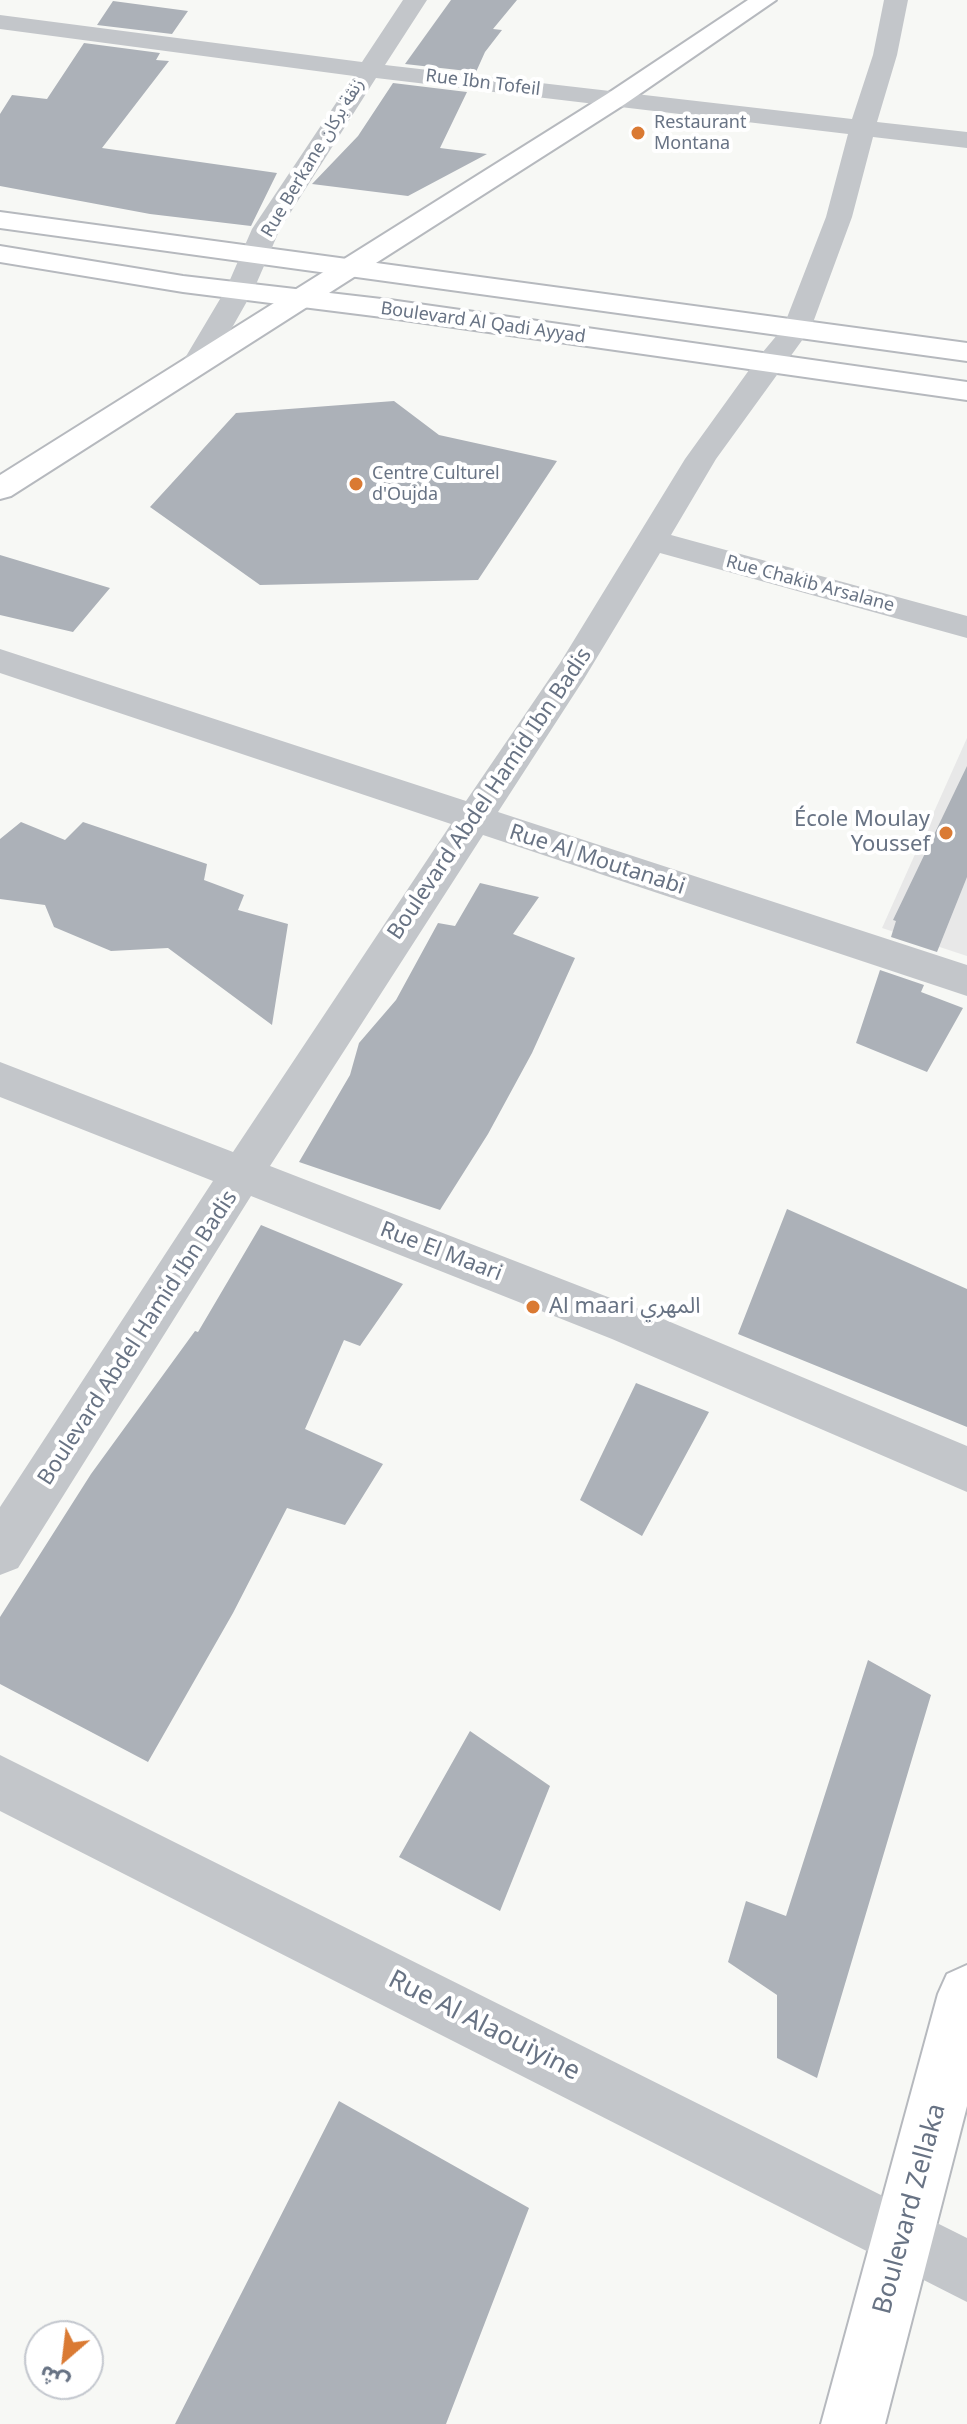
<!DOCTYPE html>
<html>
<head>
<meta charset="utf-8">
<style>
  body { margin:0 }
  #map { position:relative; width:967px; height:2424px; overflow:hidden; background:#f7f8f5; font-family:"Noto Sans","Noto Sans Arabic",sans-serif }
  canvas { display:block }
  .north { position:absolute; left:24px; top:2320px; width:80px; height:80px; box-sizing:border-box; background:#fff; border:2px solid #c3c7ce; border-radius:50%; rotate:208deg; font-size:22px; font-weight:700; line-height:32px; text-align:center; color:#687384 }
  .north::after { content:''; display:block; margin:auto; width:28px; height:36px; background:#da7a33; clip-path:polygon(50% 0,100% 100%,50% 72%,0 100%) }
</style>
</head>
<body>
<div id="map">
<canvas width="967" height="2424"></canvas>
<div class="north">ش</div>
</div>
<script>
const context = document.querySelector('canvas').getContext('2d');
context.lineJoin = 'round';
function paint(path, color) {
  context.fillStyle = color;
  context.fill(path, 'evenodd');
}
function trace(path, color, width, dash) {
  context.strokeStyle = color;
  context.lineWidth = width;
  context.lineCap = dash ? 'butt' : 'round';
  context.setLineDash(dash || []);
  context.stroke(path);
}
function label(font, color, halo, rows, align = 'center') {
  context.font = font + ' "Noto Sans","Noto Sans Arabic",sans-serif';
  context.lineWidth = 8;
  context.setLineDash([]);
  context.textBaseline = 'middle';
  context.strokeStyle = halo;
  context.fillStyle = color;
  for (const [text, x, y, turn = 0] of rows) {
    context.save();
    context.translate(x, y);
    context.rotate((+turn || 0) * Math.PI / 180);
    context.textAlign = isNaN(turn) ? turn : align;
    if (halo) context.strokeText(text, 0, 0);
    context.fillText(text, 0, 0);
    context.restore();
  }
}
paint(new Path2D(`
  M967,738V956L882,928Z`), '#e8e8e8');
paint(new Path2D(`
  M451,0H517L493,29L502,30L485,52L476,72L405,64Z
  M113,1L188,11L172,34L97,25Z
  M84,43L160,53L156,60L169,61L102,148L277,173L251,226L150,214L0,186V114L12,95L47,99Z
  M393,83L467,92L440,148L487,154L408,196L312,184L358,136Z
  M394,401L439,435L557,461L478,580L260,585L150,507L236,413Z
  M0,555L110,588L73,632L0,615Z
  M967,766V877L937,952L891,937L896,921L893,920Z
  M21,822L65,840L83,822L207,864L204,880L244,895L238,910L288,924L272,1025L168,948L111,951L54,927L45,905L0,899V839Z
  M480,883L539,897L513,934L575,958L532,1053L488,1134L440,1210L299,1162L350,1075L359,1043L396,1000L438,923L455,926Z
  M880,970L924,985L921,992L963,1008L927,1072L856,1043Z
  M787,1209L967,1289V1427L738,1334Z
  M261,1225L403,1284L360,1346L344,1340L305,1429L383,1464L345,1525L287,1508L233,1613L148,1762L0,1684V1617L91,1474L195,1331L198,1332Z
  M636,1383L709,1412L642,1536L580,1500Z
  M868,1660L931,1695L817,2078L777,2058V1995L728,1962L746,1901L786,1916Z
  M470,1731L550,1786L500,1911L399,1857Z
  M339,2101L529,2208L446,2424H175Z`), '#acb1b8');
const secondary = new Path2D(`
  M0,212L967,343V361L0,228Z
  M0,246L183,276L390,300L967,382V400L390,318L183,292L0,262Z
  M967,1965V2106L885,2424H821L938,1994L947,1974Z`);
const primary = new Path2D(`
  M748,0H776L625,104L11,496L0,499V475L607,94Z`);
trace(secondary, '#b6b9be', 4);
trace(primary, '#b6b9be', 4);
paint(new Path2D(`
  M403,0H427L385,65L852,119L873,55L884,0H908L897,55L877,122L967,132V148L873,137L852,217L811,328L716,459L671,535L967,616V638L660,553L584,679L498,812L967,965V996L483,835L270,1166L644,1311L967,1446V1492L612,1339L251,1196L18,1568L0,1575V1507L213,1181L0,1097V1062L233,1152L451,824L0,673V649L466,801L560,663L685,459L757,359L783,328L826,217L848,134L376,78L280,229L254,289L212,363L207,369L197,372L187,369L182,363L226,289L252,229L354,76L0,29V15L362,62Z
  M0,1755L967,2238V2302L0,1811Z`), '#c3c6ca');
paint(secondary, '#fff');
paint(primary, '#fff');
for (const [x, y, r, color] of [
  [638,133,8,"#da7a33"],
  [356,484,8,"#da7a33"],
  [946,833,8,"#da7a33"],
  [533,1307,8,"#da7a33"]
]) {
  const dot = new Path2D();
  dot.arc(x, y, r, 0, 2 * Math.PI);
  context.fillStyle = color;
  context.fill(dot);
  trace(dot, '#fff', 3);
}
label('18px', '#687384', '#fff', [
  ["Rue Ibn Tofeil",483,83,7],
  ["Rue Berkane زنقة بركان",313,158,-59],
  ["Boulevard Al Qadi Ayyad",483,323,8],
  ["Rue Chakib Arsalane",810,584,15]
]);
label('18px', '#687384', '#fff', [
  ["Restaurant",654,123],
  ["Montana",654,144],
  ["Centre Culturel",372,474],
  ["d'Oujda",372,495]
], 'left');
label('22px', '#687384', '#fff', [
  ["Boulevard Abdel Hamid Ibn Badis",490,794,-56],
  ["Rue Al Moutanabi",597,860,18],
  ["Rue El Maari",441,1252,21],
  ["Boulevard Abdel Hamid Ibn Badis",138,1338,-57]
]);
label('22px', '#687384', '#fff', [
  ["École Moulay",930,820],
  ["Youssef",930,845],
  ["Al maari المهري",549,1307,"left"]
], 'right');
label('26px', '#687384', '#fff', [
  ["Rue Al Alaouiyine",484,2026,27],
  ["Boulevard Zellaka",910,2209,-75]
]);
</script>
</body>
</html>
